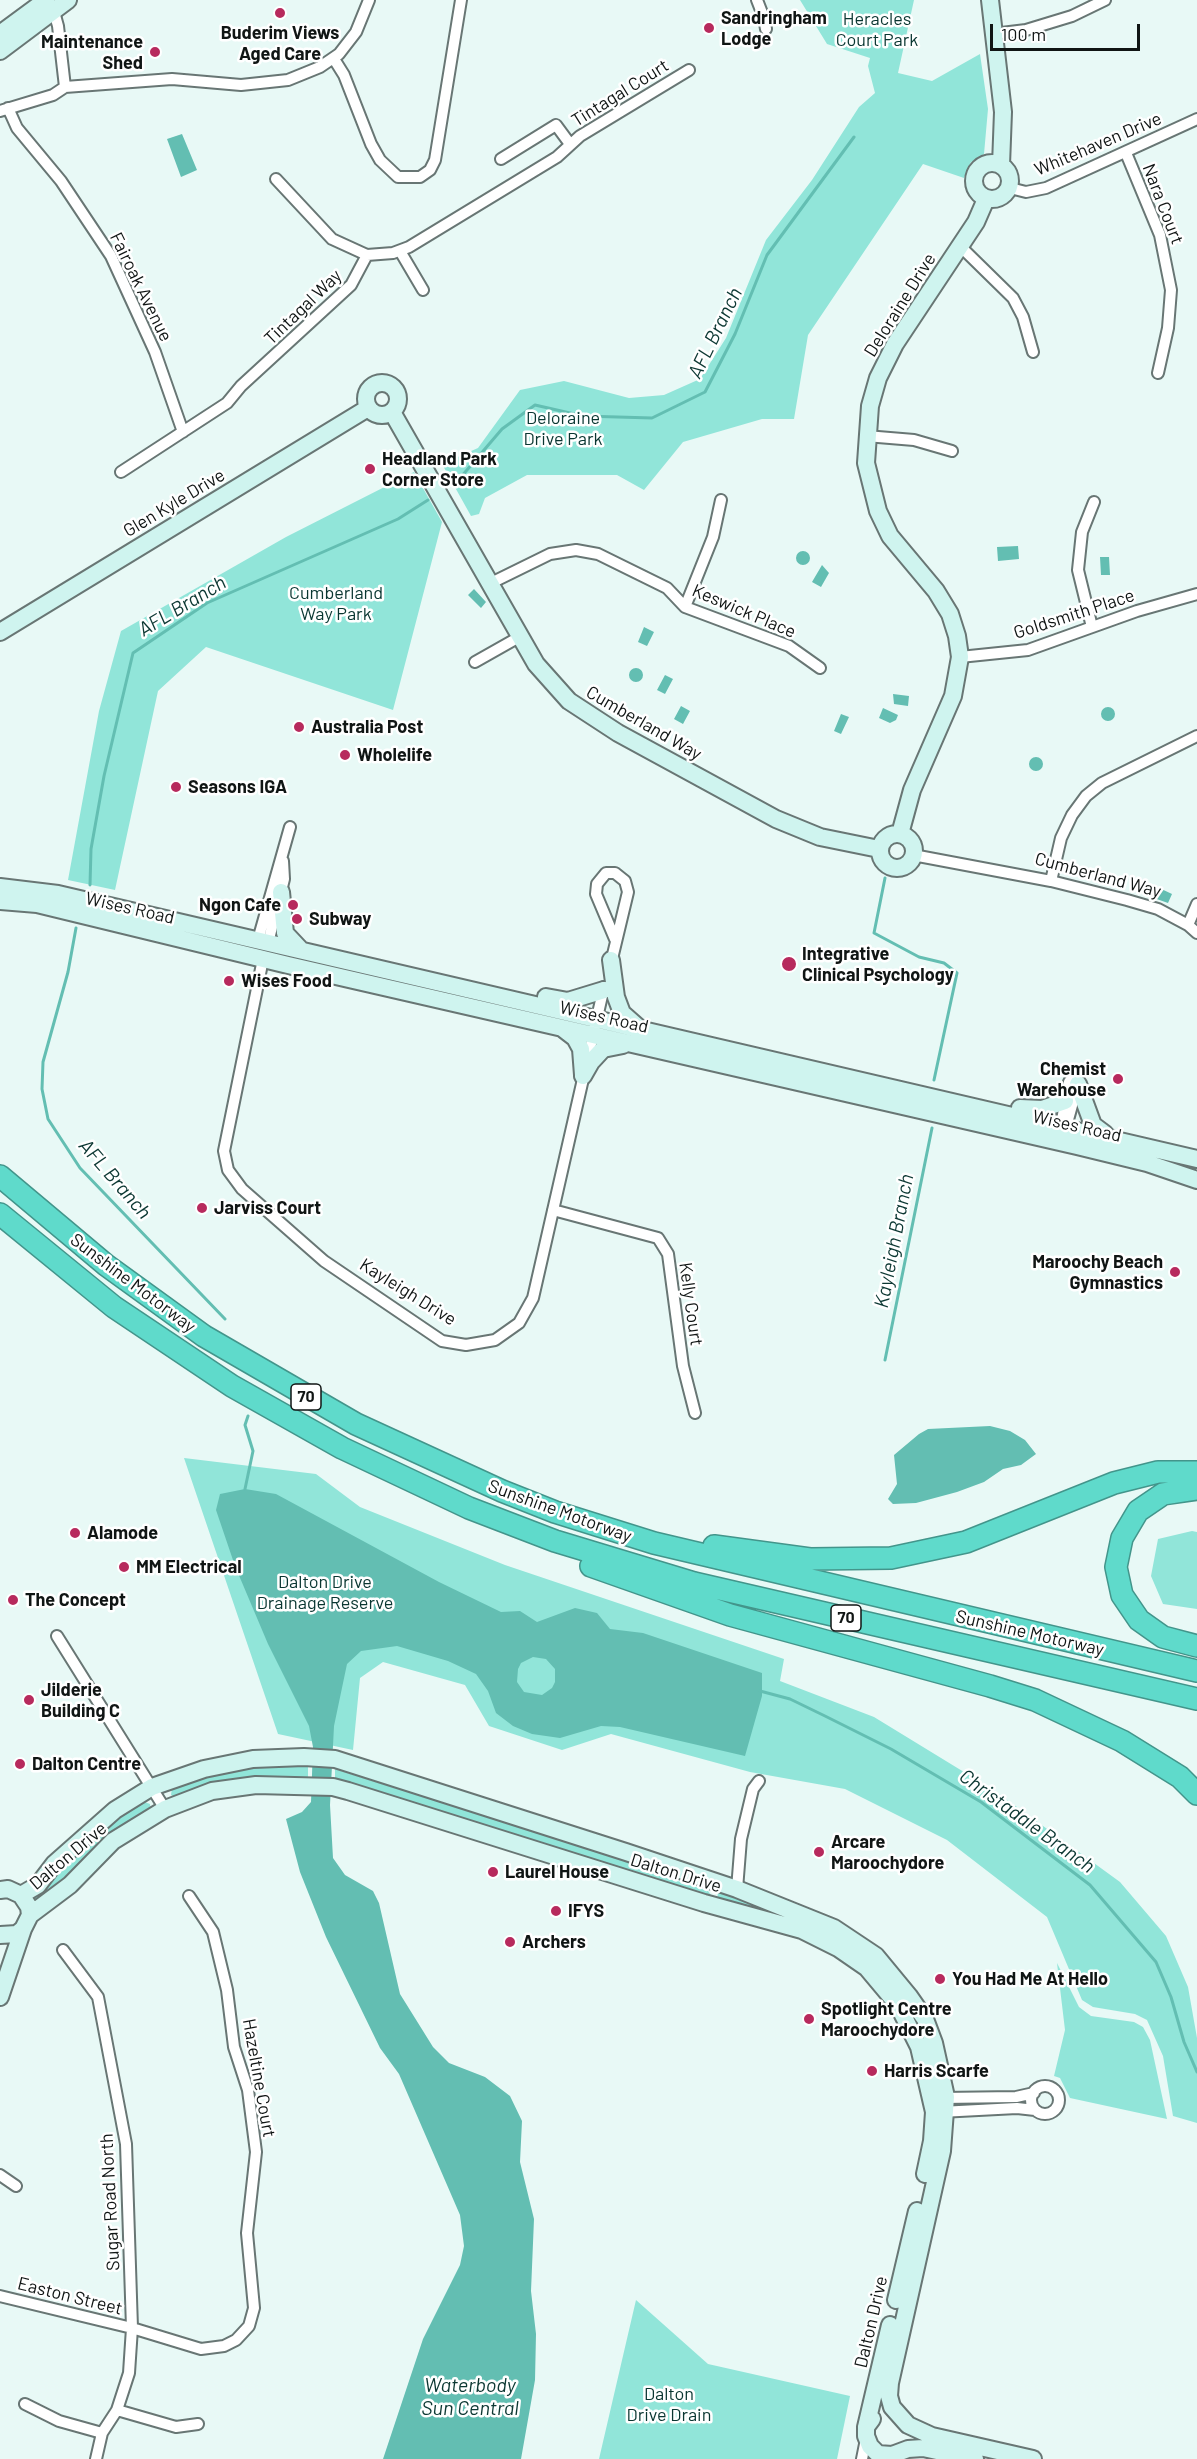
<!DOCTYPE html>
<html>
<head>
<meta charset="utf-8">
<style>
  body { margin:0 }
  #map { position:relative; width:1197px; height:2459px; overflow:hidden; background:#e8f9f6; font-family:Barlow,sans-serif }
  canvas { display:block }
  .scale { position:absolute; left:990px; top:24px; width:150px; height:27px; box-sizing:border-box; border:3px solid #101514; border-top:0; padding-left:8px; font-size:18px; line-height:21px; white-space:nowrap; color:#101514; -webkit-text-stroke:4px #fff; paint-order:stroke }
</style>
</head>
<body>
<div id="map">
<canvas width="1197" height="2459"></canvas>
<div class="scale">100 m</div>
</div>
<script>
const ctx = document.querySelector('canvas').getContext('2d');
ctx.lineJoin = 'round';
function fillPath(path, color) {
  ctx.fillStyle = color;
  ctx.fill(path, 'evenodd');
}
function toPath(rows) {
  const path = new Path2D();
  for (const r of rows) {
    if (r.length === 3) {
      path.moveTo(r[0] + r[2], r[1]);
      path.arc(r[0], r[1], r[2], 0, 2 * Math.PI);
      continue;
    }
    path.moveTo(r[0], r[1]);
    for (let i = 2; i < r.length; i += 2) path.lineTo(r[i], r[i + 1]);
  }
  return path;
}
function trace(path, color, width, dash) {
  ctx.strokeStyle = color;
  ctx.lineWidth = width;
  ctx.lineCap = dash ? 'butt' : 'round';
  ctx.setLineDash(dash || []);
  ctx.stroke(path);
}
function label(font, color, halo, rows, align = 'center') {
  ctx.font = font + ' Barlow,sans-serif';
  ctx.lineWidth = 5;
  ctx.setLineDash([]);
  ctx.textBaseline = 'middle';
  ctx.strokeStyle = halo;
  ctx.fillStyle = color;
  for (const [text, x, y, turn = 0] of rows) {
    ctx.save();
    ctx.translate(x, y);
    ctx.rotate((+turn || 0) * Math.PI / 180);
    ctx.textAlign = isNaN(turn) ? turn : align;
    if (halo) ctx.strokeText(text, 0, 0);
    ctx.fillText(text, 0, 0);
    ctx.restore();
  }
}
fillPath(toPath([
  [800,0,914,0,898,73,932,81,980,54,988,109,984,154,971,162,964,178,923,164,808,335,794,419,762,419,683,442,644,490,617,475,527,475,485,498,479,514,471,516,442,464,478,448,520,390,564,381,629,398,664,395,700,379,726,338,766,240,812,180,859,107,875,93,868,66,870,58,827,44],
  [414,472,442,522,393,710,206,647,158,691,115,890,68,880,99,711,121,631,286,537],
  [184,1458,316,1474,360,1507,505,1565,784,1659,780,1681,874,1717,995,1791,1120,1882,1166,1936,1188,1987,1197,2038,1197,2123,1173,2116,1163,2056,1147,2020,1135,2014,1093,2007,1082,2000,1047,1917,947,1840,845,1789,750,1772,611,1734,562,1750,489,1726,465,1685,383,1662,360,1678,353,1750,278,1734],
  [1192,1531,1197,1532,1197,1609,1163,1604,1151,1576,1158,1539],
  [262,1766,308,1767,308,1780,174,1797,171,1795,172,1788,217,1773],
  [335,1769,649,1868,665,1877,708,1891,711,1895,709,1898,335,1780],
  [142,1801,150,1804,151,1811,36,1902,32,1900,32,1893,102,1827],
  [718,1891,787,1912,786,1921,717,1902],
  [1057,1963,1079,2007,1091,2016,1134,2022,1143,2027,1150,2040,1167,2119,1070,2098,1060,2078,1054,2076,1065,2030],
  [636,2300,708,2364,850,2396,837,2459,599,2459]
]), '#91e5d9');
fillPath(toPath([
  [182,134,197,170,181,177,167,139],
  [1018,546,1019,559,998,561,997,547],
  [803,558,7],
  [1100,557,1109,557,1110,575,1101,575],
  [822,565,829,573,821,587,812,582],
  [474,589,486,602,481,608,468,595],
  [644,627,654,632,647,646,638,642],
  [636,675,7],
  [665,675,673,679,665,694,657,690],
  [893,694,909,696,908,706,894,704],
  [681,706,690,711,683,724,674,719],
  [1108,714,7],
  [883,708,898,715,896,720,890,723,879,718],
  [841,714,849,717,841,734,834,731],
  [1036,764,7],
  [1155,886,1172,894,1168,903,1151,897],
  [990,1426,1010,1431,1025,1440,1036,1454,1021,1465,1003,1469,984,1482,957,1492,916,1503,893,1504,888,1499,897,1484,894,1455,919,1434,928,1429],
  [245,1489,276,1494,439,1582,501,1612,520,1611,537,1622,575,1608,597,1613,610,1629,643,1633,762,1673,762,1696,745,1756,620,1727,601,1726,560,1738,532,1734,513,1726,496,1713,488,1691,476,1674,448,1661,397,1646,361,1651,347,1664,334,1726,330,1805,333,1858,345,1875,373,1891,379,1903,400,1994,433,2047,449,2063,485,2077,510,2096,522,2121,520,2162,534,2219,531,2291,536,2334,535,2380,521,2459,383,2459,423,2339,460,2265,464,2246,460,2215,399,2074,380,2048,326,1937,300,1872,286,1819,302,1812,311,1802,313,1747,309,1726,268,1644,235,1566,216,1510,220,1494],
  [533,1657,546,1659,555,1669,555,1682,552,1688,542,1695,524,1692,517,1682,518,1669,521,1663]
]), '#63beb2');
trace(toPath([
  [455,484,502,429,535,405,583,416,652,418,705,392,735,334,767,255,854,137],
  [885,878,874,933,919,957,944,963,957,973,934,1080],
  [90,885,91,849,104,776,133,653,207,603,398,519,428,500],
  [76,928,68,972,43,1062,42,1089,48,1119,80,1168,225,1319],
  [885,1360,932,1128],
  [245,1489,253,1451,245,1425,248,1416],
  [760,1691,790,1699,825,1716,891,1749,981,1802,1090,1885,1156,1962,1171,1997,1184,2042,1197,2072]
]), '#63beb2', 3);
const street = toPath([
  [757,0,764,18,766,29],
  [53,8,58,26,65,87],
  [993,34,1026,30,1072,16,1105,0],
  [334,59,344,75,371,144,380,160,398,177,420,177,430,170,435,160,461,0],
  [8,108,17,128,61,181,111,256,155,352,183,432],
  [0,111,53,95,65,87,172,79,241,85,288,80,320,67,339,54,356,32,369,0],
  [1126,153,1160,235,1171,290,1168,328,1158,373],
  [501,159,556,125,570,144],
  [276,179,332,239,367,255,393,253,409,247,557,157,580,136,689,70],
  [1010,188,1026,192,1046,188,1197,119],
  [960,246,1013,298,1023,317,1033,352],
  [400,251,423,290],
  [866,436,914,440,952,451],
  [121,472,227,403,241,386,351,285,367,255],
  [491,583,550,554,576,550,598,554,667,588,685,607,789,646,820,668],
  [685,607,713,537,721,500],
  [1092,627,1078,570,1082,532,1094,502],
  [960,657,1028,650,1137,611,1197,594],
  [475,662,521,636],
  [913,855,1051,881,1127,900,1158,909,1188,925,1197,933],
  [1051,881,1061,838,1072,815,1086,796,1102,783,1197,736],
  [1188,925,1197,904],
  [258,940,290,827],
  [268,943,284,879,283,861],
  [263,959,224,1151,228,1170,242,1189,324,1261,442,1341,466,1345,495,1340,519,1323,533,1298,604,987],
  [610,967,628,892,625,881,615,873,606,873,597,884,596,894,615,939],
  [1060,1131,1069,1082,1075,1074],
  [1064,1134,1078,1084,1075,1074],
  [553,1210,658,1238,668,1254,683,1366,695,1413],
  [57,1636,165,1809],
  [737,1889,741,1839,753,1789,759,1781],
  [63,1950,98,1997,126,2144,132,2328,129,2373,117,2410,102,2433,96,2459],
  [1045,2100,14],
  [942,2098,1016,2097,1034,2093],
  [940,2112,1017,2108,1035,2110],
  [0,2175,16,2186],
  [0,2296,132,2328,201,2349,224,2346,236,2340,249,2326,254,2308,247,2233,256,2152,248,2090,234,2047,227,1990,213,1932,189,1896],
  [25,2404,59,2421,102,2433],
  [117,2410,176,2427,198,2424],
  [862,2459,866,2439]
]);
const secondary = toPath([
  [990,0,1003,112,1001,165],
  [0,34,46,0],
  [0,51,68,0],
  [992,181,18],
  [382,399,16],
  [392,412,536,664,569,701,618,733,776,819,820,837,879,849],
  [0,632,368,408],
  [897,851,17],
  [900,834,912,790,953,696,960,657,957,636,950,614,936,591,890,536,878,511,866,463,870,406,878,378,895,344,976,222,986,199],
  [0,887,58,894,1197,1159],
  [281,892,285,933,301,950],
  [0,901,37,904,288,965,1077,1146,1147,1163,1197,1180],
  [611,960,616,997,622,1013,639,1028],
  [546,997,568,1001,604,990],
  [562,1028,575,1038,581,1049,583,1075],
  [583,1076,591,1062,603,1049,623,1045],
  [1078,1084,1093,1125,1105,1134],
  [1020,1108,1042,1109,1065,1101],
  [0,1890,8,1889,21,1895,29,1907,30,1915,23,1929,17,1934,0,1935],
  [21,1895,38,1885,54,1864,115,1810,152,1787,204,1769,253,1759,304,1757,335,1759,626,1852,737,1889,834,1928,876,1956,909,1996,925,2019,934,2043,946,2097,942,2151,890,2383,889,2396,892,2407,908,2425,932,2436,1033,2459],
  [30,1915,70,1885,113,1841,165,1809,212,1791,256,1785,333,1787,348,1791,704,1903,802,1930,838,1948,867,1968,898,2005,919,2047,934,2112,932,2141,925,2174],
  [0,1997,23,1929],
  [896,2300,917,2211],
  [872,2419,866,2427,866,2436,870,2446,878,2454,892,2455,908,2449,923,2448,975,2459],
  [866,2427,890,2325]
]);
const highway = toPath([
  [0,1176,106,1265,204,1336,356,1424,502,1491,555,1512,654,1543,1197,1671],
  [0,1214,114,1307,232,1386,342,1448,469,1508,555,1541,694,1583,1197,1699],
  [1197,1489,1163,1494,1138,1511,1122,1538,1116,1567,1122,1595,1139,1620,1163,1637,1197,1646],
  [714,1546,810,1559,891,1558,966,1542,1114,1483,1158,1472,1197,1472],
  [591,1566,730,1615,990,1686,1035,1700,1122,1741,1180,1777,1197,1794]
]);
trace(street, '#687674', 14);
trace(secondary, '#687674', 20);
trace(highway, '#43958b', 24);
trace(street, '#fff', 10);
trace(secondary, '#cff4ef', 16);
trace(highway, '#5fdacb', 21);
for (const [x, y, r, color] of [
  [280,13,6,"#b72a5d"],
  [709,28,6,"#b72a5d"],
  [155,52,6,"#b72a5d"],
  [370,469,6,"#b72a5d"],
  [299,727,6,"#b72a5d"],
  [345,755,6,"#b72a5d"],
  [176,787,6,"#b72a5d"],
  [293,905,6,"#b72a5d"],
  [297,919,6,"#b72a5d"],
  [789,964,8,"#b72a5d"],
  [229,981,6,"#b72a5d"],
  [1118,1079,6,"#b72a5d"],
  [202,1208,6,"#b72a5d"],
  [1175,1272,6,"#b72a5d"],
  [75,1533,6,"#b72a5d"],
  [124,1567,6,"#b72a5d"],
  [13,1600,6,"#b72a5d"],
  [29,1700,6,"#b72a5d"],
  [20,1764,6,"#b72a5d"],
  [819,1852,6,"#b72a5d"],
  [493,1872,6,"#b72a5d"],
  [556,1911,6,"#b72a5d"],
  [510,1942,6,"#b72a5d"],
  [940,1979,6,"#b72a5d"],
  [809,2019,6,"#b72a5d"],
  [872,2071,6,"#b72a5d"]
]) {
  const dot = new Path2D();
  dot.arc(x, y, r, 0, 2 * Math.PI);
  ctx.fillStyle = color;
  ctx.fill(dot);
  trace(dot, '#fff', 2);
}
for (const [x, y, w] of [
  [306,1397,30],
  [846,1618,30]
]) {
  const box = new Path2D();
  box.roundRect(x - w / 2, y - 13, w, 26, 4.5);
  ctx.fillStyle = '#fff';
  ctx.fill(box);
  trace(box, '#101514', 1.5);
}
label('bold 16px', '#101514', null, [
  ["70",306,1397],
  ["70",846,1618]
]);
label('bold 18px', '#101514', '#fff', [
  ["Sandringham",721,18],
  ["Lodge",721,39],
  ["Buderim Views",280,33,"center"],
  ["Aged Care",280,54,"center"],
  ["Maintenance",143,42,"right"],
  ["Shed",143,63,"right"],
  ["Headland Park",382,459],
  ["Corner Store",382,480],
  ["Australia Post",311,727],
  ["Wholelife",357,755],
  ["Seasons IGA",188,787],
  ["Ngon Cafe",281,905,"right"],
  ["Subway",309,919],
  ["Integrative",802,954],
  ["Clinical Psychology",802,975],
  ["Wises Food",241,981],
  ["Chemist",1106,1069,"right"],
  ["Warehouse",1106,1090,"right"],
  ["Jarviss Court",214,1208],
  ["Maroochy Beach",1163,1262,"right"],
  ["Gymnastics",1163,1283,"right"],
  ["Alamode",87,1533],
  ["MM Electrical",136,1567],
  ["The Concept",25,1600],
  ["Jilderie",41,1690],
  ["Building C",41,1711],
  ["Dalton Centre",32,1764],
  ["Arcare",831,1842],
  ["Maroochydore",831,1863],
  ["Laurel House",505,1872],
  ["IFYS",568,1911],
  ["Archers",522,1942],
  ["You Had Me At Hello",952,1979],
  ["Spotlight Centre",821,2009],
  ["Maroochydore",821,2030],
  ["Harris Scarfe",884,2071]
], 'left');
label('18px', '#093631', '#fff', [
  ["Heracles",877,19],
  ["Court Park",877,40],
  ["Deloraine",563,418],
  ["Drive Park",563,439],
  ["Cumberland",336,593],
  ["Way Park",336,614],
  ["Dalton Drive",325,1582],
  ["Drainage Reserve",325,1603],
  ["Dalton",669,2394],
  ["Drive Drain",669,2415]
]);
label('18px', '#101514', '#fff', [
  ["Tintagal Court",620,93,-32],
  ["Whitehaven Drive",1098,144,-23],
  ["Nara Court",1163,204,69],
  ["Fairoak Avenue",141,287,64],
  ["Deloraine Drive",900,305,-58],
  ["Tintagal Way",303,307,-44],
  ["Glen Kyle Drive",174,503,-31],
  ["Keswick Place",744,611,23],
  ["Goldsmith Place",1074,614,-18],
  ["Cumberland Way",644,723,30],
  ["Cumberland Way",1098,875,15],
  ["Wises Road",130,908,13],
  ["Wises Road",604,1017,13],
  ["Wises Road",1077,1126,13],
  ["Sunshine Motorway",133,1283,37],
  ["Kayleigh Drive",408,1292,32],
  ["Kelly Court",691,1304,82],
  ["Sunshine Motorway",560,1511,20],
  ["Sunshine Motorway",1030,1633,13],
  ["Dalton Drive",68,1856,-40],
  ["Dalton Drive",676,1873,17],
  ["Hazeltine Court",259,2078,80],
  ["Sugar Road North",110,2202,-93],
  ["Easton Street",70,2296,14],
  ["Dalton Drive",871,2322,-77]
]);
label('italic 20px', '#0b3732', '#fff', [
  ["AFL Branch",715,333,-64],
  ["AFL Branch",182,606,-31],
  ["AFL Branch",115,1179,49],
  ["Kayleigh Branch",894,1241,-79],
  ["Christadale Branch",1027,1821,36],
  ["Waterbody",470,2385],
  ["Sun Central",470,2408]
]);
</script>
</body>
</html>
